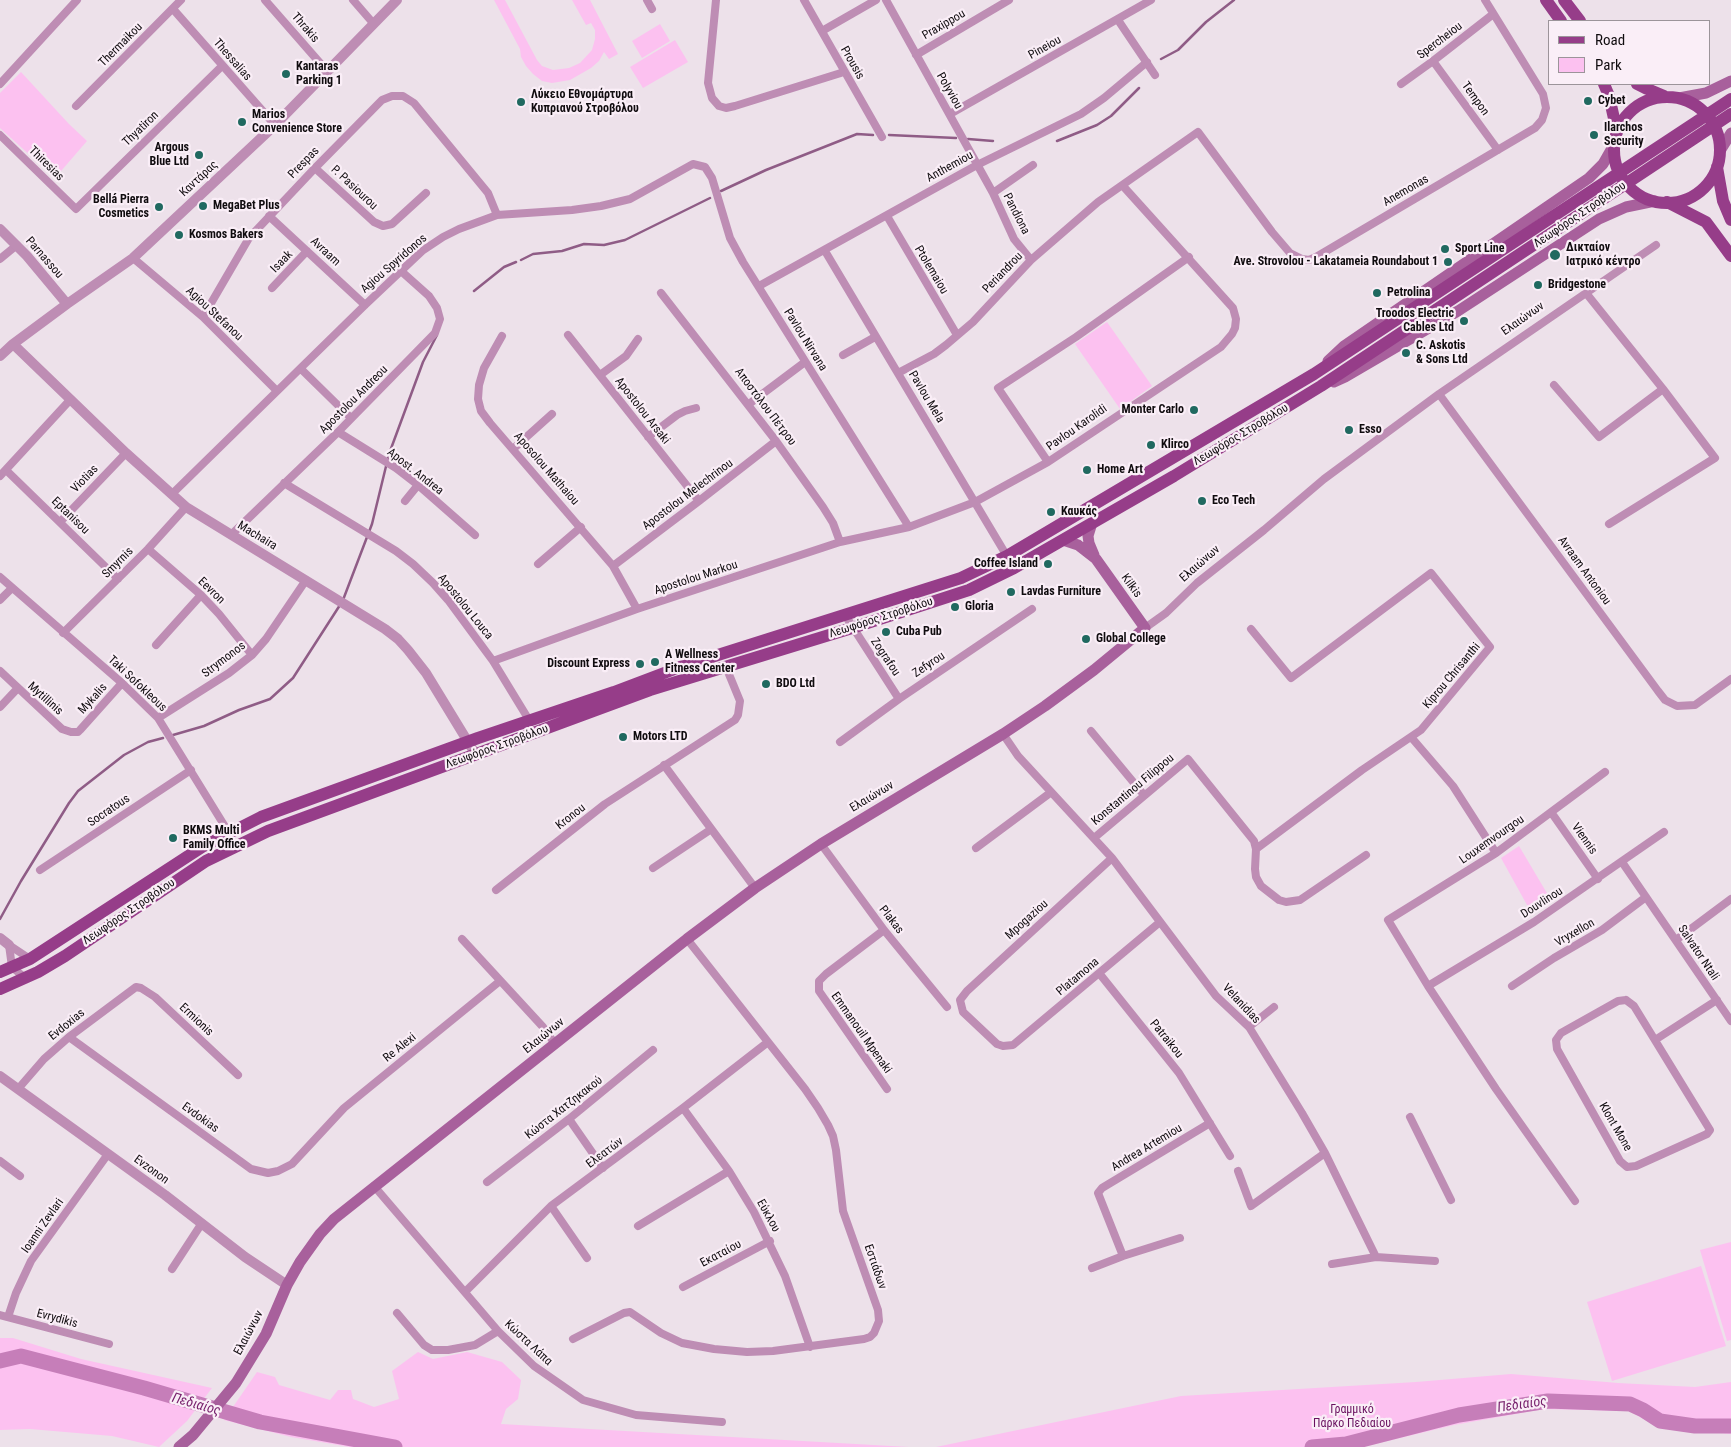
<!DOCTYPE html>
<html>
<head>
<meta charset="utf-8">
<style>
  body { margin:0 }
  #map { position:relative; width:1731px; height:1447px; overflow:hidden; background:#ede1ea; font-family:"Roboto Condensed",sans-serif }
  canvas { display:block }
  .legend { position:absolute; left:1548px; top:20px; width:162px; height:65px; box-sizing:border-box; background:#faeef7; border:1px solid #9c949a; margin:0; padding:6px 9px; list-style:none; font-size:15px; color:#100c0f }
  .legend li { display:flex; align-items:center; gap:10px; height:25px }
  .legend b { width:25px; border:1px solid #9c949a }
</style>
</head>
<body>
<div id="map">
<canvas width="1731" height="1447"></canvas>
<ul class="legend">
<li><b style="height:6px;background:#963d89"></b>Road</li>
<li><b style="height:14px;background:#fcc1f0"></b>Park</li>
</ul>
</div>
<script>
const ctx = document.querySelector('canvas').getContext('2d');
ctx.lineJoin = 'round';
function fillPath(path, color) {
  ctx.fillStyle = color;
  ctx.fill(path, 'evenodd');
}
function toPath(rows) {
  const path = new Path2D();
  for (const r of rows) {
    if (r.length === 3) {
      path.moveTo(r[0] + r[2], r[1]);
      path.arc(r[0], r[1], r[2], 0, 2 * Math.PI);
      continue;
    }
    path.moveTo(r[0], r[1]);
    for (let i = 2; i < r.length; i += 2) path.lineTo(r[i], r[i + 1]);
  }
  return path;
}
function trace(path, color, width, dash) {
  ctx.strokeStyle = color;
  ctx.lineWidth = width;
  ctx.lineCap = dash ? 'butt' : 'round';
  ctx.setLineDash(dash || []);
  ctx.stroke(path);
}
function label(font, color, halo, rows, align = 'center') {
  ctx.font = font + ' "Roboto Condensed",sans-serif';
  ctx.lineWidth = 4.5;
  ctx.setLineDash([]);
  ctx.textBaseline = 'middle';
  ctx.strokeStyle = halo;
  ctx.fillStyle = color;
  for (const [text, x, y, turn = 0] of rows) {
    ctx.save();
    ctx.translate(x, y);
    ctx.rotate((+turn || 0) * Math.PI / 180);
    ctx.textAlign = isNaN(turn) ? turn : align;
    if (halo) ctx.strokeText(text, 0, 0);
    ctx.fillText(text, 0, 0);
    ctx.restore();
  }
}
fillPath(toPath([
  [494,0,505,0,537,60,542,66,553,70,569,68,580,63,592,50,595,39,595,30,591,23,586,25,572,0,590,0,618,54,609,59,604,52,599,61,591,68,570,80,552,83,542,81,533,74,526,66,521,57,520,49],
  [660,24,670,41,642,58,632,41],
  [675,40,688,62,643,88,630,67],
  [21,72,69,124,87,141,55,178,0,128,0,93],
  [1107,322,1152,386,1120,409,1075,344],
  [1519,846,1551,900,1532,914,1501,858],
  [1731,1242,1731,1340,1727,1341,1700,1250],
  [1701,1266,1726,1346,1612,1381,1587,1302],
  [0,1338,13,1338,81,1359,212,1388,187,1421,159,1447,112,1436,30,1429,0,1430],
  [418,1352,433,1359,467,1352,502,1362,521,1380,518,1399,506,1409,501,1424,909,1447,350,1447,291,1437,224,1420,257,1372,275,1377,279,1385,330,1400,338,1390,351,1390,353,1399,374,1407,399,1399,392,1371],
  [1511,1374,1618,1383,1695,1387,1731,1382,1731,1434,1658,1427,1629,1411,1544,1409,1454,1425,1363,1447,936,1447,1181,1396,1416,1382]
]), '#fcc1f0');
trace(toPath([
  [1161,59,1178,50,1206,22,1234,0],
  [889,135,956,138],
  [968,139,993,141],
  [1057,141,1097,125,1111,116,1139,88],
  [721,191,766,170,857,134,873,135],
  [521,260,533,254,562,251,584,244,604,245,625,240,710,198],
  [474,291,504,267,516,262],
  [343,600,372,524,389,454,423,362,437,335],
  [173,735,204,726,239,710,270,699,293,678,340,605],
  [0,919,21,881,69,803,78,791,124,755,148,742,163,738]
]), '#8f5c86', 2.5);
trace(toPath([
  [0,1361,21,1356,144,1388,260,1422,395,1447],
  [1312,1447,1346,1444,1459,1415,1548,1401,1630,1404,1643,1410,1660,1421,1695,1426,1731,1426]
]), '#c67eb9', 15);
trace(toPath([
  [265,0,327,71],
  [353,0,373,23],
  [647,0,652,9],
  [716,0,708,83,712,98,719,106,726,108,735,106,844,72],
  [804,0,882,137],
  [886,0,993,193,1014,239,1031,260],
  [173,9,275,125],
  [1118,20,1155,75],
  [822,31,876,0],
  [916,55,1009,0],
  [1433,61,1498,150],
  [0,84,77,0],
  [1401,84,1433,61,1492,15],
  [76,106,181,0],
  [950,114,1151,0],
  [0,135,76,209,222,66],
  [315,168,374,222,383,226,392,224,426,193],
  [993,193,1033,165],
  [269,216,365,305],
  [887,216,957,335],
  [825,251,1014,568],
  [133,258,203,317,277,391],
  [0,259,17,245],
  [759,286,977,165,1081,114,1104,98,1147,62],
  [272,288,307,251],
  [661,293,776,441,823,507,833,523,840,542],
  [1586,293,1663,389,1715,458,1609,524],
  [203,317,249,238,315,168,382,100,392,96,403,96,414,103,488,193,497,215],
  [568,335,699,501],
  [502,336,484,368,479,385,478,399,481,411,490,423,613,566,637,609],
  [843,355,875,337],
  [301,369,351,418],
  [898,373,934,354,946,345,973,322,1031,260,1098,202,1198,132,1272,232,1290,253,1302,259,1309,260,1316,257,1535,128,1542,120,1546,108,1543,94,1485,0],
  [600,375,626,356,638,339],
  [1554,385,1599,437,1663,389],
  [1439,394,1658,691,1665,700,1677,706,1695,705,1731,679],
  [749,404,805,362],
  [338,432,396,468,418,485,475,535],
  [648,437,677,415,685,411,696,408],
  [513,449,552,414],
  [1048,462,998,388,1076,337,1189,257],
  [6,470,118,579],
  [0,476,70,400],
  [284,483,396,551,413,564,433,583,448,600,493,661,529,720],
  [172,494,365,305,422,251,443,237,459,229,497,215,572,210,601,206,630,199,693,164,705,167,712,178,730,238,743,262,909,527],
  [405,501,418,485],
  [60,522,126,453],
  [231,535,338,432,435,333,440,319,437,308,429,296,401,271],
  [148,549,201,595,219,614,252,655],
  [538,564,581,527],
  [613,566,699,501,776,441],
  [0,577,122,683,158,718,229,833],
  [0,600,12,588],
  [845,615,899,699],
  [1145,628,1166,613,1197,583,1264,530,1324,479,1439,394,1656,245],
  [63,633,148,549,186,507],
  [156,645,201,595],
  [493,661,637,609,840,542,909,527,975,502,1048,462,1221,347,1232,334,1235,328,1236,319,1233,308,1123,186],
  [0,671,62,729,71,732,78,732,80,730,122,683],
  [0,707,17,689],
  [158,718,229,673,252,655,266,639,306,580],
  [1091,731,1144,795],
  [1003,734,1018,756,1112,858,1216,996,1249,1027,1302,1113,1325,1153,1376,1257],
  [1411,737,1453,786,1496,853],
  [840,742,899,699,1032,609],
  [664,765,755,888],
  [1551,812,1598,879],
  [1094,838,1188,759,1254,841,1256,849,1362,770,1421,730,1490,647,1431,573,1291,678,1251,629],
  [821,844,884,930,947,1007],
  [976,848,1050,793],
  [1256,849,1255,869,1256,877,1261,886,1279,900,1286,902,1300,900,1366,855],
  [1112,858,967,991,960,1000,963,1012,997,1044,1003,1046,1013,1045,1160,922],
  [1622,862,1731,1021],
  [653,868,710,830],
  [40,870,191,770],
  [496,890,605,804,735,720,738,715,740,701,726,667],
  [884,930,826,974,819,981,819,991,887,1089],
  [462,939,543,1027,555,1044],
  [1676,940,1731,899],
  [9,945,12,967,25,978],
  [9,945,30,959],
  [1099,973,1179,1073,1230,1156],
  [1428,986,1534,922,1664,832],
  [1512,986,1554,958,1602,930,1646,897],
  [1626,1000,1634,1006,1710,1130,1707,1134,1636,1166,1627,1167,1620,1161,1557,1049,1556,1040,1561,1033,1618,1001,1626,1000],
  [1249,1027,1274,1007],
  [69,1037,251,1169,268,1173,278,1171,292,1164,344,1108,500,981],
  [1655,1040,1717,1000],
  [18,1089,44,1059,69,1037,136,987,141,988,155,997,238,1075],
  [683,1108,729,1171,754,1212,785,1276,810,1347],
  [1410,1117,1451,1200],
  [569,1119,603,1168],
  [0,1161,20,1176],
  [1238,1171,1251,1206,1325,1153],
  [487,1182,569,1119,653,1050],
  [374,1186,498,1331,534,1366,583,1400,636,1415,722,1422],
  [1575,1201,1496,1089,1428,986,1388,920,1496,853,1605,772],
  [551,1206,587,1258],
  [638,1226,729,1171],
  [1123,1256,1098,1193,1102,1188,1210,1123],
  [1332,1264,1376,1257,1435,1261],
  [1092,1268,1123,1256,1180,1238],
  [172,1269,202,1223],
  [683,1287,770,1241],
  [465,1292,551,1206,683,1108,768,1042],
  [397,1313,424,1345,432,1350,448,1350,475,1345,498,1331],
  [0,1315,109,1344],
  [8,1317,16,1293,31,1261,108,1154],
  [573,1339,624,1313,630,1312,661,1333,682,1343,714,1349,747,1352,773,1351,864,1339,870,1337,874,1333,879,1321,878,1310,843,1211,836,1150,833,1136,828,1125,818,1108,805,1089,687,939]
]), '#be8db4', 8);
trace(toPath([
  [0,229,27,256,67,304],
  [13,344,126,453,186,507,385,629,398,639,408,650,426,673,476,755],
  [0,356,13,344,67,304,133,258,275,125,397,0],
  [0,938,9,945],
  [0,1076,165,1195,245,1257,287,1285]
]), '#be8db4', 10);
trace(toPath([
  [1679,98,1706,93,1731,81],
  [1720,151,1731,133],
  [1328,361,1344,346,1589,178,1603,164,1615,143],
  [1334,382,1345,377,1458,311,1599,219,1626,207,1655,201],
  [1092,523,1088,536,1089,543,1094,555],
  [179,1447,193,1435,236,1383,266,1334,287,1285,300,1262,320,1234,334,1219,687,939,755,888,821,844,1003,734,1045,706,1094,670,1145,628,1096,559,1078,545,1063,540]
]), '#a8609c', 11);
trace(toPath([
  [1546,0,1561,21],
  [1564,0,1580,21],
  [1604,84,1609,96,1617,132],
  [1637,84,1645,88,1664,96],
  [1667,150,53],
  [1717,167,1723,201,1731,220],
  [1667,202,1706,222,1731,256],
  [0,972,30,959,202,847,261,817,478,738,614,692,680,667,961,578,1007,556,1314,374,1731,99],
  [0,989,38,972,65,956,206,861,268,831,650,690,852,628,969,590,1014,568,1174,476,1321,386,1731,114]
]), '#963d89', 12);
for (const [x, y, r, color] of [
  [286,74,5,"#206960"],
  [1588,101,5,"#206960"],
  [521,102,5,"#206960"],
  [242,122,5,"#206960"],
  [1594,135,5,"#206960"],
  [199,155,5,"#206960"],
  [203,206,5,"#206960"],
  [159,207,5,"#206960"],
  [179,235,5,"#206960"],
  [1445,249,5,"#206960"],
  [1555,255,6,"#206960"],
  [1448,262,5,"#206960"],
  [1538,285,5,"#206960"],
  [1377,293,5,"#206960"],
  [1464,321,5,"#206960"],
  [1406,353,5,"#206960"],
  [1194,410,5,"#206960"],
  [1349,430,5,"#206960"],
  [1151,445,5,"#206960"],
  [1087,470,5,"#206960"],
  [1202,501,5,"#206960"],
  [1051,512,5,"#206960"],
  [1048,564,5,"#206960"],
  [1011,592,5,"#206960"],
  [955,607,5,"#206960"],
  [886,632,5,"#206960"],
  [1086,639,5,"#206960"],
  [655,662,5,"#206960"],
  [640,664,5,"#206960"],
  [766,684,5,"#206960"],
  [623,737,5,"#206960"],
  [173,838,5,"#206960"]
]) {
  const dot = new Path2D();
  dot.arc(x, y, r, 0, 2 * Math.PI);
  ctx.fillStyle = color;
  ctx.fill(dot);
  trace(dot, '#faeef7', 2);
}
label('12px', '#100c0f', '#faeef7', [
  ["Praxippou",944,25,-30],
  ["Thrakis",305,28,49],
  ["Spercheiou",1440,41,-37],
  ["Thermaikou",121,45,-45],
  ["Pineiou",1045,48,-29],
  ["Thessalias",232,60,49],
  ["Prousis",852,63,60],
  ["Polyviou",949,91,60],
  ["Tempon",1475,99,54],
  ["Thyatiron",141,129,-44],
  ["Prespas",304,163,-46],
  ["Thiresias",46,164,44],
  ["Anthemiou",950,167,-29],
  ["Καντάρας",199,179,-43],
  ["P. Pasiourou",354,188,43],
  ["Anemonas",1406,191,-30],
  ["Pandiona",1016,214,63],
  ["Λεωφόρος Στροβόλου",1580,215,-34],
  ["Avraam",325,252,43],
  ["Parnassou",44,258,49],
  ["Isaak",282,262,-46],
  ["Agiou Spyridonos",394,264,-41],
  ["Ptolemaiou",931,270,59],
  ["Periandrou",1003,273,-46],
  ["Agiou Stefanou",214,314,43],
  ["Ελαιώνων",1523,319,-35],
  ["Pavlou Nirvana",805,340,58],
  ["Pavlou Mela",926,397,59],
  ["Apostolou Andreou",354,400,-45],
  ["Αποστόλου Πέτρου",765,407,53],
  ["Apostolou Arsaki",642,411,52],
  ["Pavlou Karolidi",1077,428,-35],
  ["Λεωφόρος Στροβόλου",1241,435,-31],
  ["Aposolou Mathaiou",546,469,49],
  ["Apost. Andrea",415,472,38],
  ["Viotias",85,479,-46],
  ["Apostolou Melechrinou",688,495,-37],
  ["Eptanisou",70,516,44],
  ["Machaira",257,536,31],
  ["Smyrnis",118,563,-45],
  ["Ελαιώνων",1200,564,-41],
  ["Avraam Antoniou",1584,571,54],
  ["Apostolou Markou",696,578,-18],
  ["Kilkis",1131,586,54],
  ["Eevron",211,591,44],
  ["Apostolou Louca",465,607,51],
  ["Λεωφόρος Στροβόλου",881,618,-18],
  ["Zografou",885,657,56],
  ["Strymonos",224,660,-37],
  ["Zefyrou",929,665,-34],
  ["Kiprou Chrisanthi",1452,676,-50],
  ["Taki Sofokleous",137,684,43],
  ["Mytillinis",45,699,42],
  ["Mykalis",93,699,-48],
  ["Λεωφόρος Στροβόλου",497,747,-20],
  ["Konstantinou Filippou",1133,790,-40],
  ["Ελαιώνων",872,797,-31],
  ["Socratous",109,811,-34],
  ["Kronou",571,817,-38],
  ["Viennis",1584,839,55],
  ["Louxemvourgou",1492,840,-35],
  ["Douvlinou",1542,903,-33],
  ["Λεωφόρος Στροβόλου",129,912,-34],
  ["Plakas",891,920,52],
  ["Mpogaziou",1027,920,-42],
  ["Vryxellon",1575,933,-30],
  ["Salvator Ntali",1698,953,56],
  ["Platamona",1078,977,-40],
  ["Velanidias",1241,1004,47],
  ["Ermionis",196,1020,43],
  ["Evdoxias",67,1025,-39],
  ["Emmanouil Mpenaki",861,1033,55],
  ["Ελαιώνων",544,1036,-39],
  ["Patraikou",1166,1039,51],
  ["Re Alexi",400,1048,-39],
  ["Κώστα Χατζηκακού",564,1108,-38],
  ["Evdokias",200,1118,36],
  ["Klont Mone",1615,1127,60],
  ["Andrea Artemiou",1147,1148,-31],
  ["Ελεατών",605,1153,-37],
  ["Evzonon",151,1170,36],
  ["Εύκλου",768,1216,61],
  ["Ioanni Zevlari",43,1226,-55],
  ["Εκαταίου",721,1254,-28],
  ["Εστιάδων",875,1267,71],
  ["Evrydikis",57,1319,15],
  ["Ελαιώνων",249,1333,-62],
  ["Κώστα Λάπα",528,1343,43]
]);
label('bold 12px', '#100c0f', '#faeef7', [
  ["Kantaras",296,67],
  ["Parking 1",296,81],
  ["Λύκειο Εθνομάρτυρα",531,95],
  ["Κυπριανού Στροβόλου",531,109],
  ["Cybet",1598,101],
  ["Marios",252,115],
  ["Convenience Store",252,129],
  ["Ilarchos",1604,128],
  ["Security",1604,142],
  ["Argous",189,148,"right"],
  ["Blue Ltd",189,162,"right"],
  ["Bellá Pierra",149,200,"right"],
  ["Cosmetics",149,214,"right"],
  ["MegaBet Plus",213,206],
  ["Kosmos Bakers",189,235],
  ["Δικταίον",1566,248],
  ["Ιατρικό κέντρο",1566,262],
  ["Sport Line",1455,249],
  ["Ave. Strovolou - Lakatameia Roundabout 1",1438,262,"right"],
  ["Bridgestone",1548,285],
  ["Petrolina",1387,293],
  ["Troodos Electric",1454,314,"right"],
  ["Cables Ltd",1454,328,"right"],
  ["C. Askotis",1416,346],
  ["& Sons Ltd",1416,360],
  ["Monter Carlo",1184,410,"right"],
  ["Esso",1359,430],
  ["Klirco",1161,445],
  ["Home Art",1097,470],
  ["Eco Tech",1212,501],
  ["Καυκάς",1061,512],
  ["Coffee Island",1038,564,"right"],
  ["Lavdas Furniture",1021,592],
  ["Gloria",965,607],
  ["Cuba Pub",896,632],
  ["Global College",1096,639],
  ["A Wellness",665,655],
  ["Fitness Center",665,669],
  ["Discount Express",630,664,"right"],
  ["BDO Ltd",776,684],
  ["Motors LTD",633,737],
  ["BKMS Multi",183,831],
  ["Family Office",183,845]
], 'left');
label('12px', '#69115f', '#faeef7', [
  ["Γραμμικό",1352,1410],
  ["Πάρκο Πεδιαίου",1352,1424]
]);
label('italic 14px', '#77206c', '#faeef7', [
  ["Πεδιαίος",196,1405,16],
  ["Πεδιαίος",1522,1405,-8]
]);
</script>
</body>
</html>
